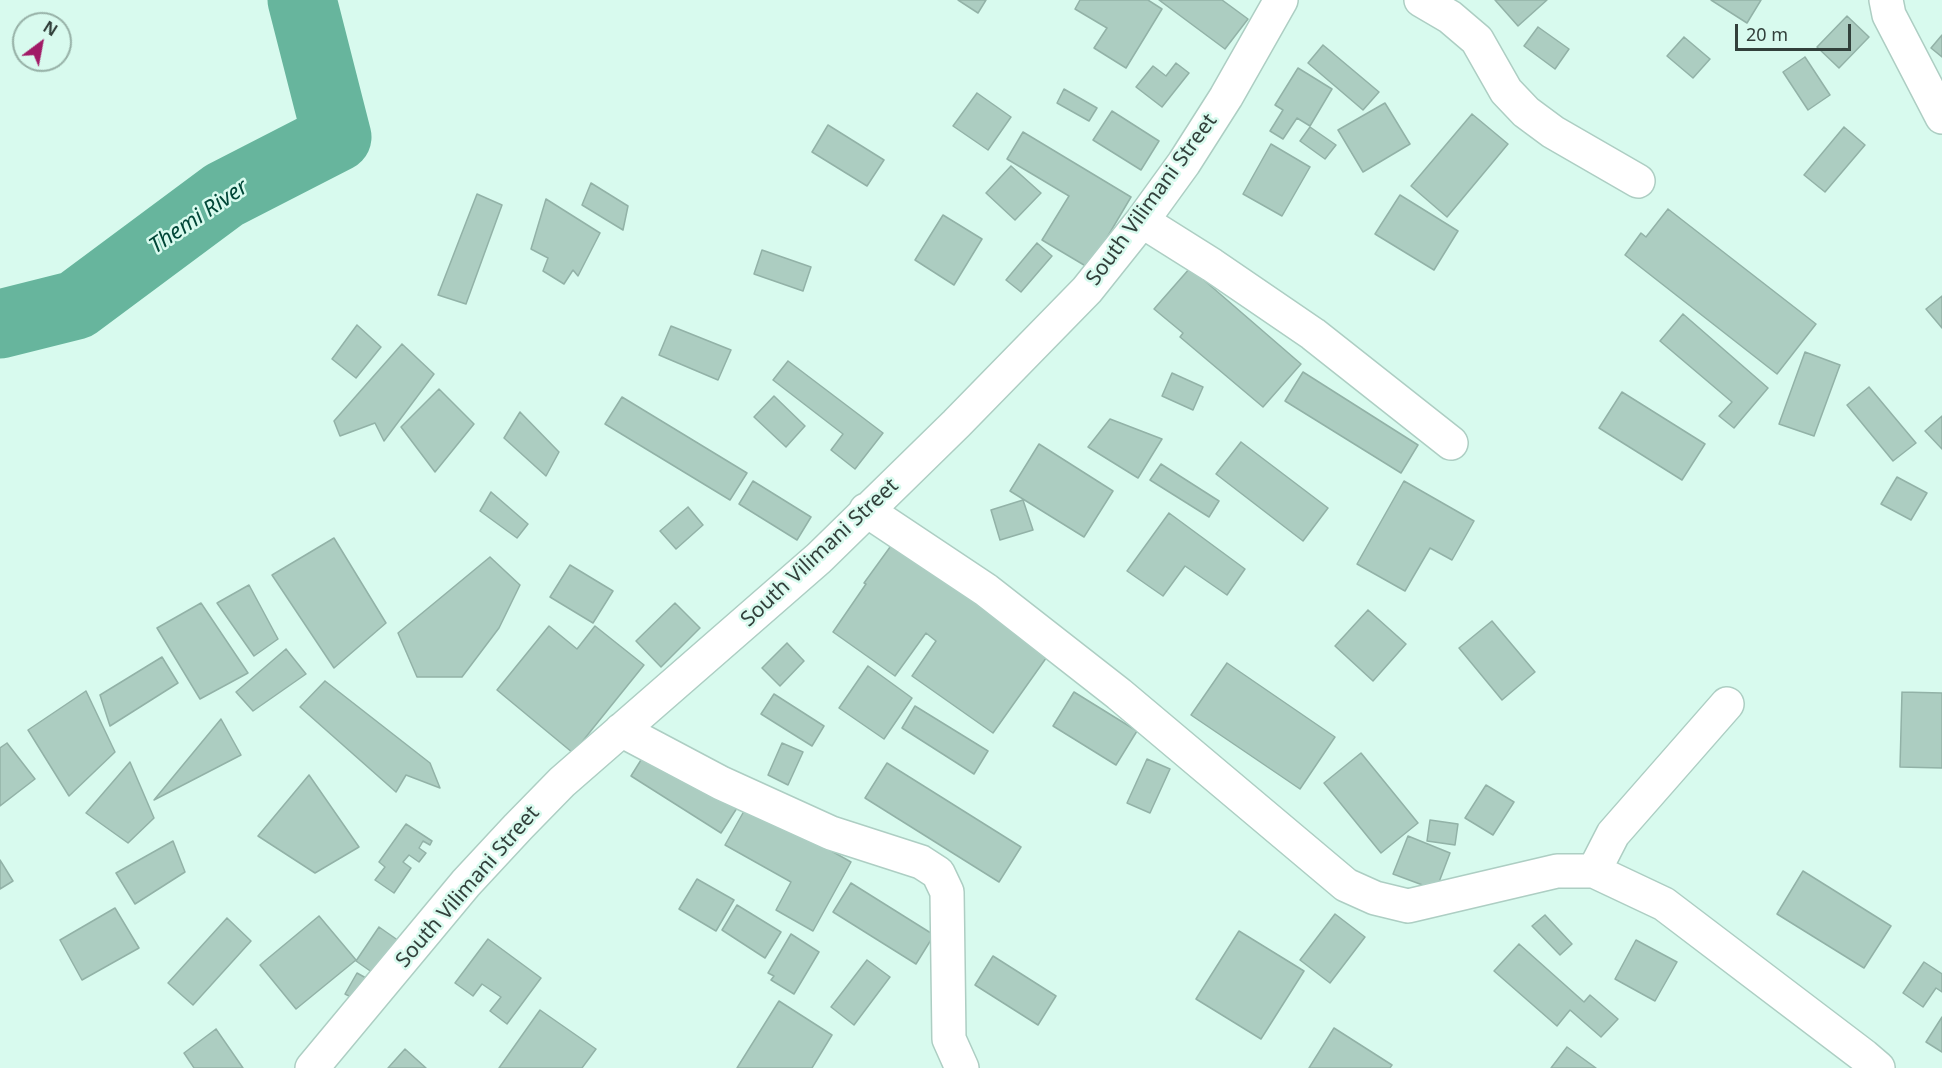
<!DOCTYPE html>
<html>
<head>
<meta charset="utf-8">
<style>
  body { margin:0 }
  #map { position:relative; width:1942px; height:1068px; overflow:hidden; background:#d8faee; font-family:"Noto Sans",sans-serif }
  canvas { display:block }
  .north { position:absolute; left:12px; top:12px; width:60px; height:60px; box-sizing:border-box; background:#d8faee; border:2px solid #96b0a6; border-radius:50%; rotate:32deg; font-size:16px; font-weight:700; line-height:24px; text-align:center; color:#32403b }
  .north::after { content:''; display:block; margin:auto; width:21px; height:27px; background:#a11a66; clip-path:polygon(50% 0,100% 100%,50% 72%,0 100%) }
  .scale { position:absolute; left:1735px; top:24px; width:116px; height:27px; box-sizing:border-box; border:3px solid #32403b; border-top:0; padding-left:8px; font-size:18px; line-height:21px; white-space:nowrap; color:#32403b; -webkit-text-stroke:4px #d8faee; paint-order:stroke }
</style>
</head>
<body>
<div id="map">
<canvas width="1942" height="1068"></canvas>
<div class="north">N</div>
<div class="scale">20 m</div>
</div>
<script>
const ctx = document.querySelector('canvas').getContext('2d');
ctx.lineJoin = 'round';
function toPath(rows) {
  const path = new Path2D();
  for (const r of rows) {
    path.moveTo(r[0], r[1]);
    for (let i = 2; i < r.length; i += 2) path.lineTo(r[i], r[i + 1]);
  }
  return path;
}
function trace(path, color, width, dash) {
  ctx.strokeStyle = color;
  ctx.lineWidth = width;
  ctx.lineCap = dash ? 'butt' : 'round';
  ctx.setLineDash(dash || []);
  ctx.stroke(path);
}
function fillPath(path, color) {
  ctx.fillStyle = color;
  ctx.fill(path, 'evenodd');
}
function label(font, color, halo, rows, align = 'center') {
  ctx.font = font + ' "Noto Sans",sans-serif';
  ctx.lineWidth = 5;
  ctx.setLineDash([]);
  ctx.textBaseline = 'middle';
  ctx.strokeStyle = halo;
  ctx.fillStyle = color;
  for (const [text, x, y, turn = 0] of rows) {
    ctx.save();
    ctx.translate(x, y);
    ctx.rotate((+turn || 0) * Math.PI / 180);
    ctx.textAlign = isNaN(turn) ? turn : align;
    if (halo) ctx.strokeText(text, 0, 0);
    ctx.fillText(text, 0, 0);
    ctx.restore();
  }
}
trace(toPath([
  [0,324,76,305,224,195,337,137,302,0]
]), '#67b59d', 69);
const building = toPath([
  [958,0,986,0,978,13,958,0],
  [1080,0,1148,0,1162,9,1126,68,1094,48,1107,28,1075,9,1080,0],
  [1159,0,1222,0,1248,19,1225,49,1159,0],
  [1495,0,1547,0,1518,26,1495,0],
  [1711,0,1761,0,1747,23,1711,0],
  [1847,16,1869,37,1839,68,1817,47,1847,16],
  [1538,27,1569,49,1555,69,1524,46,1538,27],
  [1942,35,1942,57,1931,48,1942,35],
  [1684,37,1710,59,1693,78,1667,56,1684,37],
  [1323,45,1379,92,1363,110,1308,63,1323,45],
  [1805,57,1830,95,1808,110,1783,72,1805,57],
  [1176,63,1189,73,1162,107,1136,87,1153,66,1166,76,1176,63],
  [1298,68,1332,89,1310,126,1297,118,1283,139,1270,131,1283,110,1275,105,1298,68],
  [1064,89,1097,108,1089,121,1057,103,1064,89],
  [977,93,1011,117,988,150,953,126,977,93],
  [1385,103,1410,144,1363,172,1338,130,1385,103],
  [1112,111,1159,141,1141,170,1093,140,1112,111],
  [1472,114,1508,144,1447,217,1411,186,1472,114],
  [828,125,884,160,867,186,812,152,828,125],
  [1310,127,1336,145,1325,159,1300,141,1310,127],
  [1844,127,1865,145,1825,192,1804,175,1844,127],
  [1023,132,1131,197,1089,268,1042,240,1069,196,1007,159,1023,132],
  [1271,144,1310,167,1282,216,1243,194,1271,144],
  [1011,166,1041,193,1015,220,986,193,1011,166],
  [591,183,628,206,623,230,582,205,591,183],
  [477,194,502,205,466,304,438,295,477,194],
  [1400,195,1458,231,1434,270,1375,234,1400,195],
  [546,199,600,233,578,276,573,270,564,284,543,271,548,258,531,249,546,199],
  [1668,209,1816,324,1777,374,1625,255,1641,233,1646,237,1668,209],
  [943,215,982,239,954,285,915,260,943,215],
  [1037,243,1052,256,1021,292,1006,280,1037,243],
  [762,250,811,267,803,291,754,274,762,250],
  [1190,268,1301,364,1263,407,1180,337,1183,333,1154,309,1190,268],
  [1942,296,1942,328,1926,309,1942,296],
  [1683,314,1768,388,1734,428,1719,416,1732,402,1660,341,1683,314],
  [357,325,381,347,356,378,332,359,357,325],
  [671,326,731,350,718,380,659,355,671,326],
  [402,344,434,374,384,441,375,423,340,436,334,421,402,344],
  [1805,352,1840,365,1814,436,1779,424,1805,352],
  [788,361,883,433,855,469,831,450,843,434,773,380,788,361],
  [1303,372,1418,445,1401,473,1285,401,1303,372],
  [1172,373,1203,387,1193,410,1162,396,1172,373],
  [1869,387,1916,443,1893,461,1847,405,1869,387],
  [439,389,474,424,435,472,401,427,439,389],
  [1622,392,1705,444,1682,480,1599,428,1622,392],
  [774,396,805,426,786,447,754,417,774,396],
  [622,397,747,473,730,500,605,424,622,397],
  [520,412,559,452,546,476,504,438,520,412],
  [1942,416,1942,449,1925,431,1942,416],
  [1110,419,1162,439,1138,478,1088,447,1110,419],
  [1241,442,1328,508,1303,541,1216,474,1241,442],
  [1039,444,1113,491,1084,537,1010,491,1039,444],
  [1161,464,1219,501,1209,517,1150,480,1161,464],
  [1897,477,1927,493,1911,520,1881,504,1897,477],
  [753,481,811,517,797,540,739,504,753,481],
  [1404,481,1474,521,1452,560,1430,548,1405,591,1357,564,1404,481],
  [491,492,528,524,517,538,480,511,491,492],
  [1023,500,1033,530,1000,540,991,510,1023,500],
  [688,507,703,525,676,549,660,531,688,507],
  [1169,513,1245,569,1227,595,1185,566,1163,596,1127,571,1169,513],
  [334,538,386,623,334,668,272,575,334,538],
  [893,543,1049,654,993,733,912,676,936,641,926,633,895,676,833,632,866,584,864,583,893,543],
  [490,557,520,585,499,628,462,677,417,677,398,633,490,557],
  [570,565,613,591,593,623,550,597,570,565],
  [249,585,278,639,254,656,217,603,249,585],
  [201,603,248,673,200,699,157,628,201,603],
  [675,603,700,628,661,667,636,641,675,603],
  [1368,610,1406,644,1373,681,1335,646,1368,610],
  [1492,621,1535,672,1502,700,1459,648,1492,621],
  [549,626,577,649,595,626,644,665,573,753,497,690,549,626],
  [787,643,804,661,780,686,762,668,787,643],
  [286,649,306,674,253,711,236,692,286,649],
  [162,657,178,683,110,726,100,695,162,657],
  [1227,663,1335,737,1300,789,1191,715,1227,663],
  [868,666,912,698,884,739,839,708,868,666],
  [325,681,430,763,440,788,406,775,396,792,300,707,325,681],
  [86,691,115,752,69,796,28,730,86,691],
  [1074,692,1137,731,1116,765,1053,726,1074,692],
  [1902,692,1942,693,1942,768,1900,767,1902,692],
  [774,694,824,726,812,746,761,714,774,694],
  [915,706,988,751,974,774,902,728,915,706],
  [221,719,241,755,154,800,221,719],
  [7,743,35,779,0,806,0,748,7,743],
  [782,743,803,752,788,785,768,775,782,743],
  [646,752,737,808,721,833,631,776,646,752],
  [1361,753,1418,823,1381,853,1324,783,1361,753],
  [1147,759,1170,769,1150,813,1127,803,1147,759],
  [130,762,154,818,128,843,86,813,130,762],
  [887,763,1021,847,999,882,865,798,887,763],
  [309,775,359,847,315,873,258,836,309,775],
  [1486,785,1514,802,1493,835,1465,818,1486,785],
  [748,804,851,862,813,931,776,910,791,882,725,845,748,804],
  [1430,820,1458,824,1455,845,1427,841,1430,820],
  [406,824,432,841,430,845,423,841,419,848,426,853,419,862,409,855,403,862,411,868,394,893,375,880,385,867,379,862,406,824],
  [1408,836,1450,853,1436,890,1393,874,1408,836],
  [173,841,185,872,135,904,116,873,173,841],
  [0,860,13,881,0,889,0,860],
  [1803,871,1891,926,1864,968,1777,914,1803,871],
  [697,879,734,900,716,931,679,909,697,879],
  [851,883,934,935,916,964,833,912,851,883],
  [737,905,781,932,765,958,722,930,737,905],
  [115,908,139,948,82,980,60,940,115,908],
  [1335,914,1365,937,1330,983,1300,960,1335,914],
  [1545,915,1572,944,1560,955,1532,926,1545,915],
  [319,916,356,960,296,1009,260,965,319,916],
  [227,918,251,941,193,1005,168,983,227,918],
  [379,927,399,941,376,975,356,961,379,927],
  [1239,931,1304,971,1261,1039,1196,999,1239,931],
  [791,934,819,952,794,994,771,980,774,976,768,973,791,934],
  [488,939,541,978,507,1024,490,1011,501,997,482,984,473,996,455,983,488,939],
  [1636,940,1677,962,1655,1001,1615,979,1636,940],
  [1519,944,1584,1002,1590,995,1618,1019,1601,1037,1570,1010,1557,1026,1494,971,1519,944],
  [993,956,1056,996,1038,1025,975,985,993,956],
  [867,960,890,977,854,1025,831,1007,867,960],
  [1924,962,1942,974,1942,992,1936,988,1923,1007,1903,993,1924,962],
  [357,973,366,978,355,999,345,994,357,973],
  [779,1001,832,1035,812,1068,737,1068,779,1001],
  [540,1010,596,1049,582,1068,499,1068,540,1010],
  [1942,1017,1942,1052,1926,1042,1942,1017],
  [1334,1028,1392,1065,1390,1068,1309,1068,1334,1028],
  [216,1029,243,1068,194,1068,184,1053,216,1029],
  [1567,1047,1596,1068,1551,1068,1567,1047],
  [405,1049,426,1068,388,1068,405,1049]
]);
fillPath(building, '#accdc1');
trace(building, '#92b2a7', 1.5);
const minor = toPath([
  [1421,0,1450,17,1477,40,1506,91,1526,112,1553,132,1638,181],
  [1886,0,1889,15,1942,117],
  [1142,221,1212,265,1313,334,1451,443],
  [866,510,986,590,1119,694,1346,885,1375,898,1408,906,1557,871,1594,871,1664,904,1864,1056,1878,1068],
  [621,730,721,783,831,833,921,862,938,873,947,892,949,1039,962,1068],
  [1594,871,1613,834,1727,704],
  [312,1068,466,883,518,827,562,782,819,558,956,424,1087,290,1142,221,1184,163,1226,97,1281,0]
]);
trace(minor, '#adcec3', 36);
trace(minor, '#fff', 33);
label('21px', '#32403b', '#d8faee', [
  ["South Vilimani Street",1152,200,-54],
  ["South Vilimani Street",820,553,-43],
  ["South Vilimani Street",468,887,-49]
]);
label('italic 22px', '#004637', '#d8faee', [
  ["Themi River",199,217,-34]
]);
</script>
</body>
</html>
